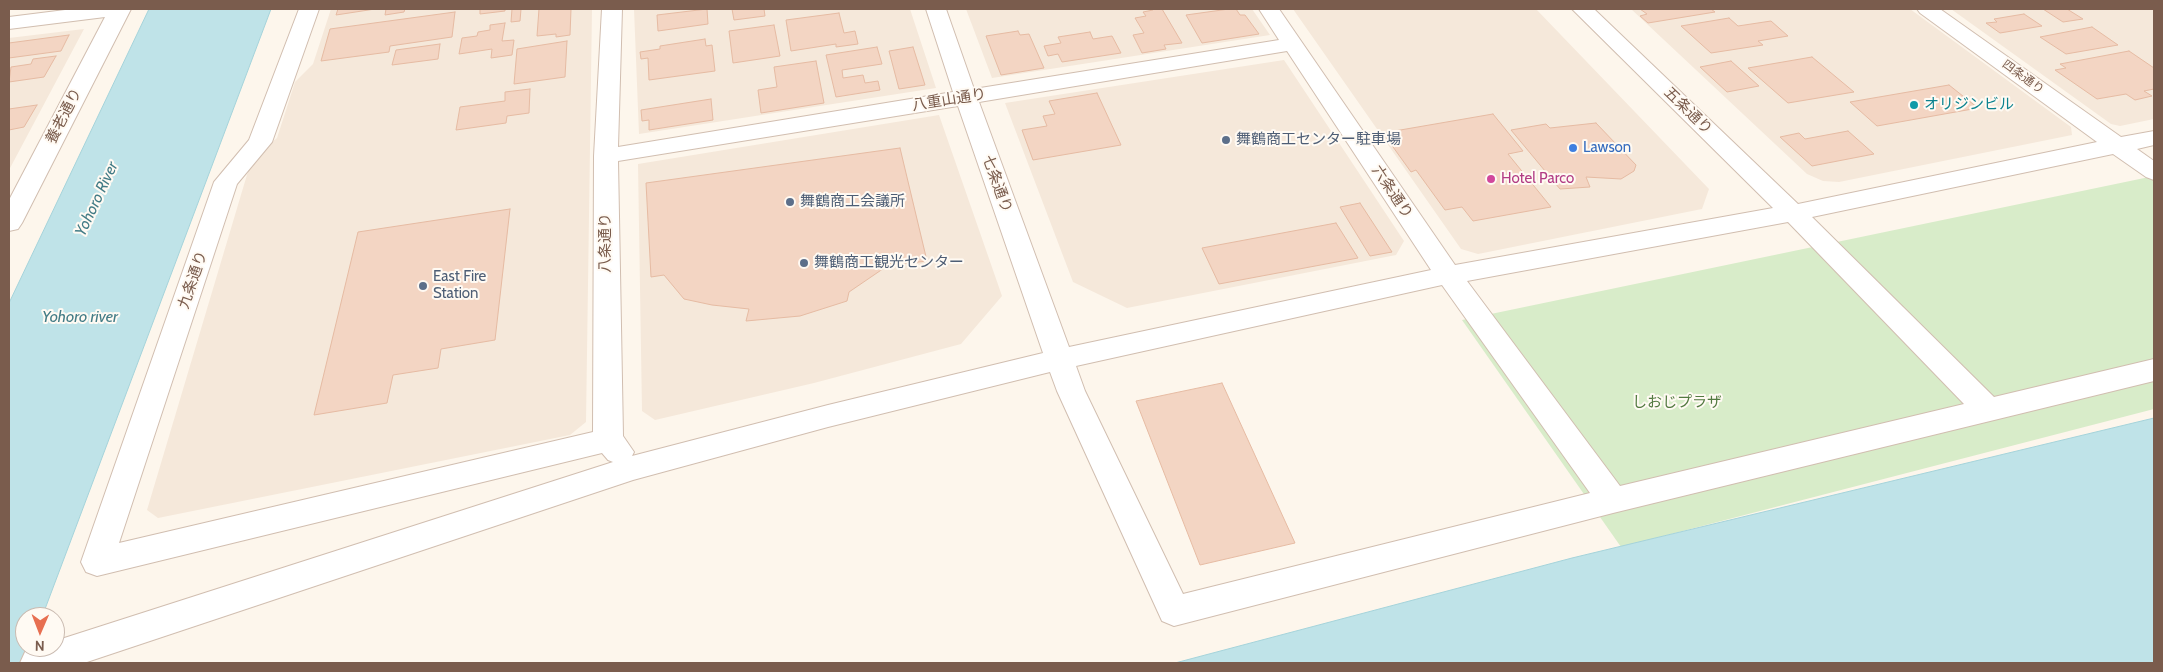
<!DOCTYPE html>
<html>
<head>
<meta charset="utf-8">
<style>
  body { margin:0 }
  #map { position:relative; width:2163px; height:672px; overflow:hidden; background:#fdf6ec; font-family:Cabin,sans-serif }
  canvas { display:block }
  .frame { position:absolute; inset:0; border:10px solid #7a5c4d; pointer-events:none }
  .north { position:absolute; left:15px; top:607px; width:50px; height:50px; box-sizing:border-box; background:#fffaf3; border:1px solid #cabbb1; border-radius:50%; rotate:181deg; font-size:14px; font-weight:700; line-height:20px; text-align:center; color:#7a5c4d }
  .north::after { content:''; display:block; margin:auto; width:18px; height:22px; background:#e76f51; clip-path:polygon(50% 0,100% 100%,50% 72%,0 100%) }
</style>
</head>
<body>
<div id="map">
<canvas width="2163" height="672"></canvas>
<div class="frame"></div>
<div class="north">N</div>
</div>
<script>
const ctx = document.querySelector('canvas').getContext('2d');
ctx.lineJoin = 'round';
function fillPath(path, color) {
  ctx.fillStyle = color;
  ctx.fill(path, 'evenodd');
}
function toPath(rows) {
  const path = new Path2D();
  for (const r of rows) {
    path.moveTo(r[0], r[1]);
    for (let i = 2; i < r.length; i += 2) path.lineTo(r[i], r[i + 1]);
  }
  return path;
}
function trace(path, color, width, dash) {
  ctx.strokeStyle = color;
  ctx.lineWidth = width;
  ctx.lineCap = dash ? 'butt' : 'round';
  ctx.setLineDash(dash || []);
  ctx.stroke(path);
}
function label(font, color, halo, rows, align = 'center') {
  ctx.font = font + ' Cabin,"Noto Sans JP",sans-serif';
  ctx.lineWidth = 4;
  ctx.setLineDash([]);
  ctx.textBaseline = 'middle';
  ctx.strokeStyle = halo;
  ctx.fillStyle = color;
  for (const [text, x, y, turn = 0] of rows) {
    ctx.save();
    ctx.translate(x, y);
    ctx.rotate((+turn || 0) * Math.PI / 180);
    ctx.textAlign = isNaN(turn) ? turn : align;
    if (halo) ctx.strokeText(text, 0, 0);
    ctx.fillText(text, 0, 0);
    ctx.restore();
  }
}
fillPath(toPath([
  [331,9,592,9,586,422,570,435,158,518,147,510,252,158,277,138,295,82,313,64],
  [634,9,910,9,936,88,639,134],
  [966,9,1252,9,1270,35,992,78],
  [1293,9,1536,9,1709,189,1702,209,1478,254,1461,249],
  [1631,9,1910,9,2071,127,2072,135,1839,182,1823,181,1807,174],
  [1951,9,2154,9,2154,119,2120,126,2111,124],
  [84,29,9,170,9,38],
  [1284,60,1404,241,1396,255,1127,308,1073,282,1005,103],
  [939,115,1002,296,961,344,814,383,655,420,642,411,638,164]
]), '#f5e8da');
fillPath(toPath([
  [2154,176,2154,409,1621,547,1462,320]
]), '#d8ecc9');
const water = toPath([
  [149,9,271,9,42,617,25,617,25,647,31,647,25,663,9,663,9,303,149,9],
  [2154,418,2154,663,1175,663,1572,558,2154,418]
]);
fillPath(water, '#bfe3e8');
trace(water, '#a5d3da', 1);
const building = toPath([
  [338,9,375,9,336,15,338,9],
  [386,9,405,9,404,12,385,15,386,9],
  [480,9,505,9,505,11,480,14,480,9],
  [512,9,521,9,520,21,511,22,512,9],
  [539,9,575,9,571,9,570,35,556,37,556,34,537,36,539,9],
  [707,9,708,24,658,31,657,15,707,9],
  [732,9,764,9,765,16,734,20,732,9],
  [1152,9,1162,9,1182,43,1164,45,1166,49,1142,53,1133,35,1144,33,1135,18,1146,16,1143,12,1153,10,1152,9],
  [1229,9,1236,9,1240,15,1245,15,1259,34,1202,43,1186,15,1229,9],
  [1640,9,1711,9,1715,12,1648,23,1640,16,1647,14,1640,9],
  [2043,9,2067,9,2083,19,2063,22,2043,9],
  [455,12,452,37,390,46,389,52,321,61,330,29,455,12],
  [839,13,844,33,855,31,858,44,836,47,836,44,791,51,786,20,839,13],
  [2024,14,2042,26,2000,33,1986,23,1997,22,1994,19,2024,14],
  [1729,18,1738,26,1771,21,1788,36,1758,41,1763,45,1711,53,1681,26,1729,18],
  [505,23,502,41,514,40,512,55,491,58,492,49,459,54,462,38,477,36,478,32,490,30,490,25,505,23],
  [774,25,780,56,733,63,729,31,774,25],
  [2092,27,2118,45,2066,54,2040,37,2092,27],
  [1018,31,1020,35,1029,34,1044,68,1001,75,986,36,1018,31],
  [1090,32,1093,39,1112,36,1121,53,1062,62,1058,54,1048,56,1044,46,1061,43,1058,37,1090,32],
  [69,35,61,51,9,58,9,43,69,35],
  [705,39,706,46,712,45,715,71,649,80,648,58,641,59,640,52,660,49,660,46,705,39],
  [567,41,565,77,514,84,517,49,567,41],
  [440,44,438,59,392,65,396,50,440,44],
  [877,47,882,64,842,70,843,78,863,75,865,83,878,81,880,90,836,97,826,55,877,47],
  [913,47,925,85,899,89,889,51,913,47],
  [2129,51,2154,68,2154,89,2144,91,2152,96,2135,100,2126,94,2097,99,2055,70,2066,68,2060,64,2129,51],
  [56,56,44,77,9,82,11,67,31,64,33,59,56,56],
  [1812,57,1854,92,1788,103,1748,68,1812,57],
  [816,61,824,103,761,113,758,90,777,87,774,67,816,61],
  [1731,61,1759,86,1727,92,1700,67,1731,61],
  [1949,85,1978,108,1877,126,1850,102,1949,85],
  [530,89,529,113,507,116,506,123,456,130,460,107,505,101,505,92,530,89],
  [1097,93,1121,145,1033,160,1022,130,1047,126,1043,116,1055,114,1049,101,1097,93],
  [711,99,713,120,649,130,649,120,642,121,641,110,711,99],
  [37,105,24,127,9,130,9,109,37,105],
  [1493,114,1523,151,1508,154,1551,207,1473,221,1462,207,1445,210,1416,170,1411,172,1383,133,1493,114],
  [1596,123,1636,165,1634,171,1621,179,1586,177,1590,187,1560,189,1511,130,1546,124,1550,128,1596,123],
  [1848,131,1874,154,1812,166,1780,137,1799,133,1805,139,1848,131],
  [900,148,927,261,902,264,893,262,849,292,847,301,800,316,746,321,749,309,712,305,684,299,664,275,651,277,646,183,900,148],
  [1360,203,1392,252,1370,256,1340,207,1360,203],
  [510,209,495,340,441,349,438,368,393,375,387,403,314,415,358,232,510,209],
  [1336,223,1358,258,1219,284,1202,248,1336,223],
  [1222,383,1295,543,1200,565,1136,401,1222,383]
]);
fillPath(building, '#f3d5c3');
trace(building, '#e6bba3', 1);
const minor = toPath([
  [73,9,131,9,22,223,18,229,9,231,9,200,105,17,9,29,9,17,73,9],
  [299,9,319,9,272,142,237,184,119,543,593,432,594,156,602,9,622,9,618,147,953,92,926,9,946,9,974,89,1279,40,1259,9,1279,9,1455,265,1773,208,1572,9,1594,9,1798,204,2097,142,1920,13,1917,9,1940,9,2121,137,2154,131,2154,145,2137,149,2154,161,2154,180,2146,177,2113,154,1812,217,1994,397,2154,359,2154,381,1613,513,1174,626,1162,621,1057,391,1050,372,828,427,633,480,84,663,20,663,25,652,37,647,55,647,55,641,613,462,608,460,602,453,97,576,86,572,81,562,214,182,249,140,299,9],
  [1287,51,1431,270,1069,347,979,102,1287,51],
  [958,106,1043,353,828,405,632,456,634,452,623,436,618,161,958,106],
  [1788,222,1964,404,1620,486,1467,281,1788,222],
  [1442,285,1590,493,1183,594,1085,391,1076,366,1442,285]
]);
trace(minor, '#d1beb0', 2);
fillPath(minor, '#fff');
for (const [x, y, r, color] of [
  [1914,105,5,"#0f9aa8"],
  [1226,140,5,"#5c6f8a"],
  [1573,148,5,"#3f7fe0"],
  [1491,179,5,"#d1479c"],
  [790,202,5,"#5c6f8a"],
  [804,263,5,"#5c6f8a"],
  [423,286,5,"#5c6f8a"]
]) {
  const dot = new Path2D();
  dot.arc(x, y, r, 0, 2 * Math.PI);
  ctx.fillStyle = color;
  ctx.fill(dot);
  trace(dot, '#fffaf3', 2);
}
label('12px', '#7a5c4d', '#fffaf3', [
  ["四条通り",2023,77,36]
]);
label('15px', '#7a5c4d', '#fffaf3', [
  ["八重山通り",949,100,-9],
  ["五条通り",1688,111,44],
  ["養老通り",64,116,-63],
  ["七条通り",997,184,70],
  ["六条通り",1392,192,56],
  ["八条通り",606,243,-90],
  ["九条通り",193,280,-71]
]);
label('15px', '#0d838f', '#fffaf3', [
  ["オリジンビル",1924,105]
], 'left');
label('15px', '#4e5e75', '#fffaf3', [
  ["舞鶴商工センター駐車場",1236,140],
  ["舞鶴商工会議所",800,202],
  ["舞鶴商工観光センター",814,263],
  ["East Fire",433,277],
  ["Station",433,294]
], 'left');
label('15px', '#366cbe', '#fffaf3', [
  ["Lawson",1583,148]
], 'left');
label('15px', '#b23c85', '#fffaf3', [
  ["Hotel Parco",1501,179]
], 'left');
label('15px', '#537a41', '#fffaf3', [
  ["しおじプラザ",1677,403]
]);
label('italic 16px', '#437c86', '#fffaf3', [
  ["Yohoro River",97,199,-65],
  ["Yohoro river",80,317]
]);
</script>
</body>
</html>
